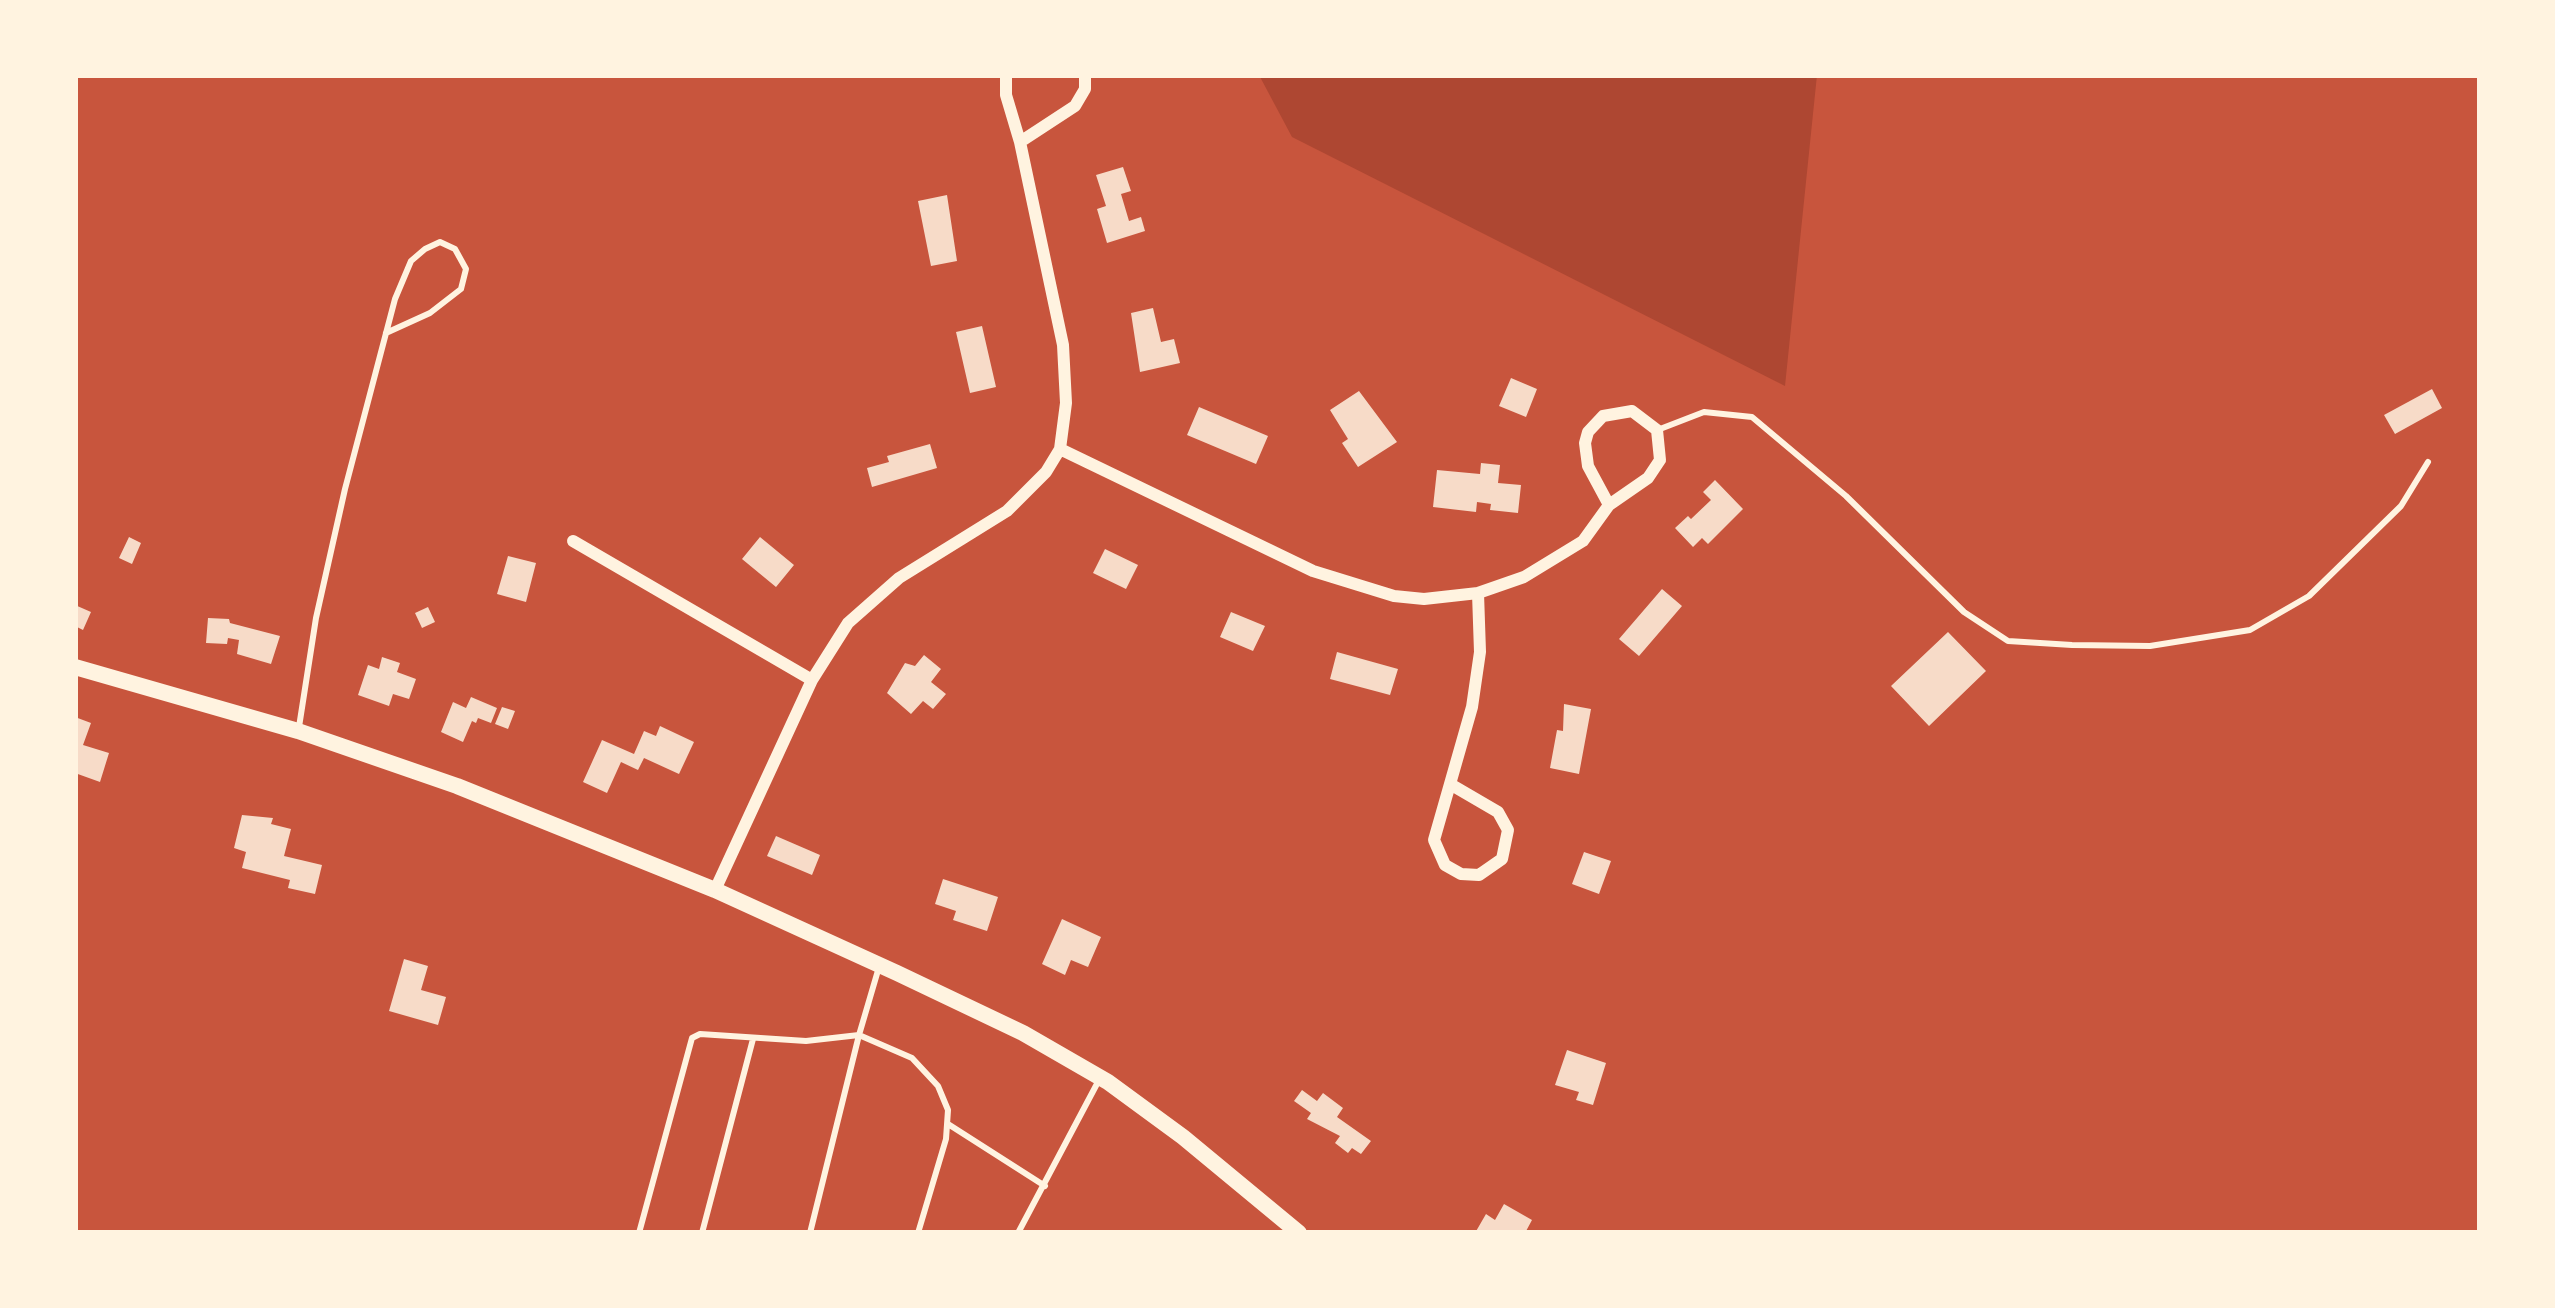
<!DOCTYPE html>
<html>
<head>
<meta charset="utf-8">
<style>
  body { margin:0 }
  #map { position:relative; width:2555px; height:1308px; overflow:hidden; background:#c8553d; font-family:"Work Sans",sans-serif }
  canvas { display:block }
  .frame { position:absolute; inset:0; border:78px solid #fff3e0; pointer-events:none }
</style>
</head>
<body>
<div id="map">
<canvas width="2555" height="1308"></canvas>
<div class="frame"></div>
</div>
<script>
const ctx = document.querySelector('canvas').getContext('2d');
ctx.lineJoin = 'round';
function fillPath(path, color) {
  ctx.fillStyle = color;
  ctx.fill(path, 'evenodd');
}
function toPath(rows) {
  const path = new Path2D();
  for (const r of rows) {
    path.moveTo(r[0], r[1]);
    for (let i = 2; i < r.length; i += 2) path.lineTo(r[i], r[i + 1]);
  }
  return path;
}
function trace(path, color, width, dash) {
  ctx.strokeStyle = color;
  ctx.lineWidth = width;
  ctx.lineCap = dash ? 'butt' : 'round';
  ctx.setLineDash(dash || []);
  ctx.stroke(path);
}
fillPath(toPath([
  [1259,75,1817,75,1785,386,1292,137]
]), '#ae4732');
fillPath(toPath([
  [1123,167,1131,191,1121,194,1129,221,1141,217,1145,231,1107,243,1097,209,1106,206,1096,175],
  [947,195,957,261,931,266,918,201],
  [1153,308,1161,342,1174,339,1180,363,1140,372,1131,313],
  [982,326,996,387,970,393,956,332],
  [1511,378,1537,389,1526,417,1499,406],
  [2432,389,2442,408,2395,434,2384,415],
  [1359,391,1397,442,1358,467,1342,443,1348,439,1330,410],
  [1199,407,1268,436,1256,464,1187,435],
  [930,444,937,468,872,487,867,468,889,462,887,456],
  [1481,463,1500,465,1498,483,1521,485,1518,513,1490,510,1491,504,1477,502,1476,512,1433,507,1437,470,1480,474],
  [1715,480,1743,509,1708,544,1702,538,1693,547,1675,528,1688,516,1691,519,1711,500,1703,492],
  [129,537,141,543,132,564,119,558],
  [760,537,794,565,776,587,742,559],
  [1105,549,1138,565,1126,589,1093,573],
  [508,556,536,563,526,602,497,594],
  [1662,589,1682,606,1639,656,1619,639],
  [75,605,91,612,83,630,75,626],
  [428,607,435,622,422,628,415,613],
  [1231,612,1265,626,1253,651,1220,637],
  [208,618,229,619,230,623,280,636,271,664,237,654,239,640,228,638,227,644,206,643],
  [1948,632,1986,671,1929,726,1891,686],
  [1337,652,1398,669,1390,695,1330,679],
  [924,655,941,669,931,682,946,694,933,709,923,701,911,714,887,693,905,663,915,666],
  [382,657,400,663,397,672,416,679,409,699,393,694,389,706,358,695,368,665,379,669],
  [471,697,497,708,491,723,478,718,476,723,472,721,463,742,441,732,453,702,466,708],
  [1564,704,1591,709,1579,774,1550,768,1557,730,1563,731],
  [502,707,515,711,508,729,495,724],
  [75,717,91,723,83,745,109,753,100,782,75,773],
  [660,726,694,742,679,774,644,758,638,770,621,762,607,793,583,782,602,740,634,754,644,731,656,736],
  [242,815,273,818,271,824,291,829,284,856,322,865,315,894,288,888,290,880,242,868,246,852,234,848],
  [776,836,820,855,812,875,767,856],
  [1584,852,1611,861,1599,894,1572,884],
  [943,879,998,897,987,931,953,920,956,911,935,904],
  [1062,919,1101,937,1088,967,1071,960,1065,975,1042,964],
  [404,959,428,966,421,990,446,997,438,1025,389,1011],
  [1567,1050,1606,1063,1593,1105,1576,1100,1579,1092,1555,1085],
  [1302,1090,1317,1101,1323,1093,1343,1108,1337,1117,1371,1141,1361,1154,1352,1148,1348,1153,1335,1143,1340,1136,1307,1119,1311,1113,1294,1101],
  [1504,1204,1532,1220,1525,1233,1475,1233,1486,1214,1495,1220]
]), '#f7dbc8');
trace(toPath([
  [1660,429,1704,412,1752,417,1846,496,1964,612,2008,641,2072,645,2150,646,2250,630,2309,596,2401,506,2428,462],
  [299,727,316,618,345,489,395,299,411,261,425,249,440,242,455,249,466,269,461,289,430,313,386,333],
  [879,967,859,1035,912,1058,938,1086,948,1110,946,1139,918,1233],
  [948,1124,1045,1186],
  [639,1233,692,1038,700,1034,806,1041,859,1035,810,1233],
  [702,1233,753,1039],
  [1018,1233,1099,1080]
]), '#fff3e0', 6);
trace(toPath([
  [1020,142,1075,106,1085,89,1085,75],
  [1060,449,1313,571,1394,596,1424,599,1478,593,1524,577,1583,541,1609,505,1648,478,1660,460,1657,430,1632,411,1603,416,1588,432,1585,443,1588,466,1609,505],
  [573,541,812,680],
  [1450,784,1498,812,1508,830,1502,859,1479,875,1461,874,1445,865,1434,840,1472,707,1480,652,1478,593],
  [715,890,812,680,848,623,899,578,1007,511,1046,472,1060,449,1066,403,1063,345,1020,142,1006,95,1006,75]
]), '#fff3e0', 12);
trace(toPath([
  [75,667,298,731,457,786,715,890,897,973,1023,1033,1108,1082,1183,1137,1299,1233]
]), '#fff3e0', 16);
</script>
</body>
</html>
